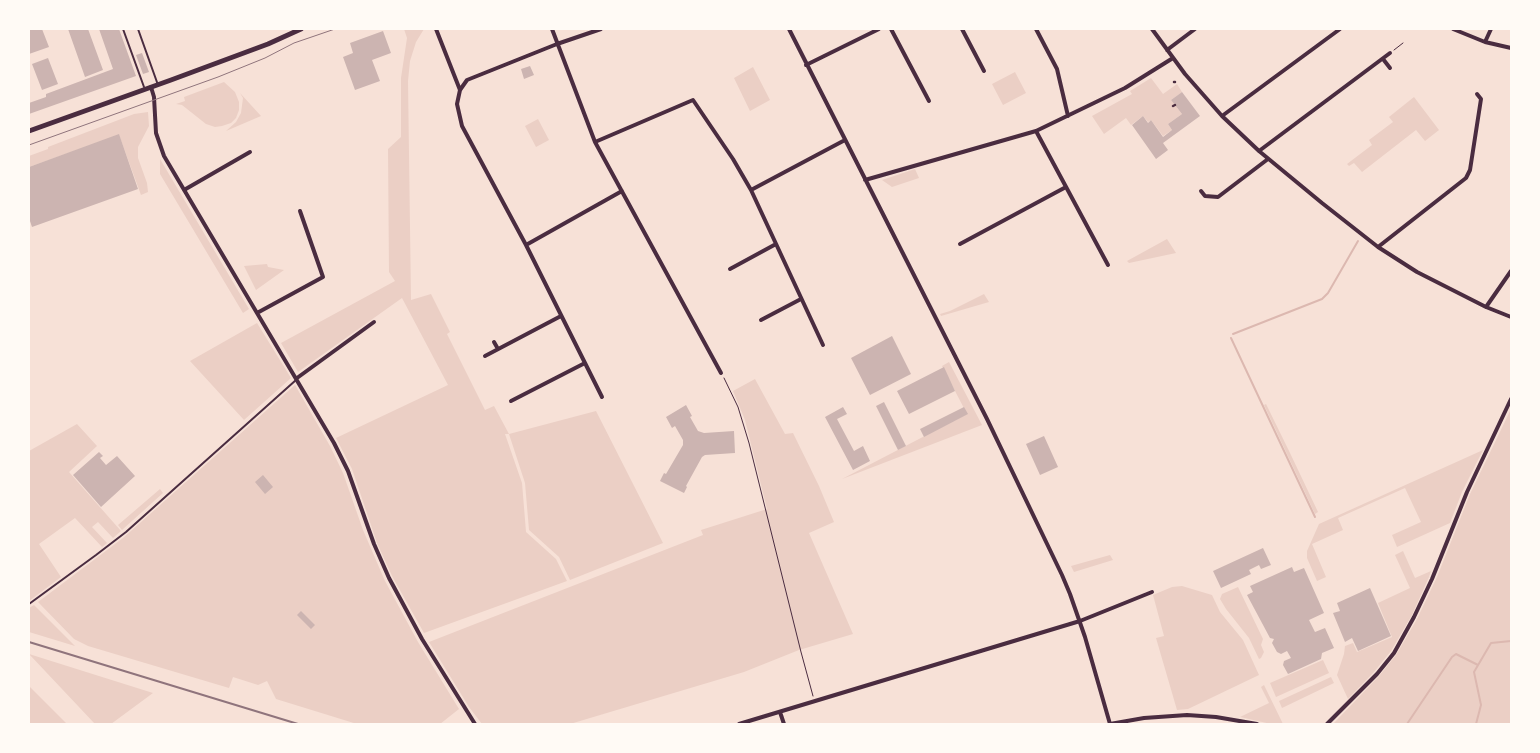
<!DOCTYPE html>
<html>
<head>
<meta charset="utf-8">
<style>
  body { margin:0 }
  #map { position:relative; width:1540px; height:753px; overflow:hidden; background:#f7e1d7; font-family:Helvetica,sans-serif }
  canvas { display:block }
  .frame { position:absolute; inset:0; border:30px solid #fffaf5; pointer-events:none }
</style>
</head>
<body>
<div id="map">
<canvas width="1540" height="753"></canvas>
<div class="frame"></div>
</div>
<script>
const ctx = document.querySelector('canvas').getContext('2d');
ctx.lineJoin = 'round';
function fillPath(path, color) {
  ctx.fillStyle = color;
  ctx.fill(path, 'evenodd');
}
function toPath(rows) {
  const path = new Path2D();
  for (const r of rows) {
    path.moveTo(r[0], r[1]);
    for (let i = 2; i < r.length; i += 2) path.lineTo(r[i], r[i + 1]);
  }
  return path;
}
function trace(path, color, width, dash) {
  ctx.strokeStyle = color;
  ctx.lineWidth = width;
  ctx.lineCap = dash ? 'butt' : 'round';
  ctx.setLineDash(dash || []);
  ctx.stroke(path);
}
fillPath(toPath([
  [404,29,424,29,416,42,410,61,408,81,411,300,431,294,450,332,447,334,485,410,494,406,509,434,596,411,663,543,570,580,559,557,529,530,525,483,509,434,505,434,522,483,526,532,556,559,567,581,424,633,392,576,377,543,352,469,336,438,448,385,402,298,298,372,281,343,395,281,389,272,388,149,401,137,401,78,407,38],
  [753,67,770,100,750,111,734,78],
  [1015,72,1026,93,1003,105,992,84],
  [1151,78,1163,94,1177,84,1182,92,1171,100,1182,114,1168,124,1172,130,1163,136,1151,120,1148,122,1143,116,1131,125,1126,118,1104,134,1092,116,1132,94,1130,91],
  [224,82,235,92,239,102,239,110,236,118,231,123,222,126,215,127,206,124,182,105,176,104,185,101,184,97],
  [240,93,261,116,226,131,236,122,241,113,243,98],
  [1414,97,1439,130,1425,141,1416,130,1362,172,1354,163,1349,166,1347,164,1372,145,1369,140,1393,122,1389,117],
  [148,112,149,126,138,147,138,158,147,183,148,192,141,195,119,135,29,167,29,156,48,149,48,147,134,114],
  [538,119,549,140,536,147,525,126],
  [160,159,249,309,243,313,160,174],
  [915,169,919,178,892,187,882,180],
  [1167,239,1176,253,1129,263,1127,261],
  [267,264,268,267,284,270,256,290,244,266],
  [984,294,989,302,941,316,940,314,950,311],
  [257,323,291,378,244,420,190,361],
  [949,362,982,425,842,479,967,414,942,366],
  [755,379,785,434,793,433,819,486,834,522,809,533,853,634,799,650,744,672,570,724,482,724,469,707,429,642,703,535,701,530,767,509,745,420,733,391],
  [295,385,330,446,343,473,363,530,385,581,418,642,459,709,440,724,357,724,276,699,267,681,258,685,233,677,229,688,88,646,74,639,38,602,123,538],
  [1266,404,1290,453,1318,512,1315,514,1264,405],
  [1511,409,1511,724,1333,724,1379,676,1396,655,1417,619,1437,577,1470,494],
  [77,424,97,446,69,472,121,531,113,538,98,522,92,527,107,543,102,547,75,518,39,544,61,577,29,601,29,451],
  [1483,450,1462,492,1450,523,1397,547,1392,535,1421,522,1405,488,1338,518,1343,530,1312,544,1326,577,1317,581,1307,558,1307,551,1319,524],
  [160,489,163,493,122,530,118,525],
  [1403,551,1415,578,1431,571,1429,577,1412,615,1391,651,1374,672,1348,699,1337,675,1344,654,1345,646,1353,643,1357,652,1392,637,1378,603,1410,588,1395,555],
  [1110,555,1113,560,1074,572,1071,566],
  [1182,586,1212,595,1220,612,1243,640,1259,675,1188,709,1177,710,1156,638,1164,636,1153,595,1172,587],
  [1238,587,1263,639,1261,645,1264,652,1261,658,1259,659,1249,638,1226,609,1220,599,1222,594],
  [34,605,75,646,29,632,29,608],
  [29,654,153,693,111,724,95,724],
  [1323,660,1329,673,1276,697,1270,683],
  [1331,677,1334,683,1282,708,1279,701],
  [1264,685,1283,724,1271,724,1240,717,1269,703,1261,687],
  [29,686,67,724,29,724]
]), '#ebcfc5');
trace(toPath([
  [1233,334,1322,299,1328,293,1358,241],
  [1231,338,1315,517],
  [1407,724,1452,657,1456,654,1478,665],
  [1476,724,1481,705,1474,672,1491,643,1511,641]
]), '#dcb8b0', 2);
fillPath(toPath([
  [29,29,42,29,49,47,29,54],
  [68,29,88,29,103,70,85,77],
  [99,29,119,29,136,76,29,114,29,103,46,97,46,94,113,69],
  [383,31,391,53,372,60,380,81,355,90,343,57,353,53,350,43],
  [142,53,149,72,143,74,136,55],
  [48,58,58,84,42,90,32,64],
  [530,66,534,75,524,79,521,69],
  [1182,92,1200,116,1163,143,1168,150,1156,159,1132,125,1143,116,1148,123,1151,120,1163,137,1172,130,1168,124,1182,114,1171,100],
  [119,134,138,189,32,227,29,218,29,167],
  [892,336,911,374,870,395,851,358],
  [944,367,955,391,909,414,897,391],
  [884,402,906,446,898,450,876,406],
  [686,405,692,416,690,417,698,431,704,433,734,431,735,453,705,455,702,457,686,486,687,487,684,493,660,481,664,473,666,474,683,445,683,440,675,426,672,428,666,417],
  [843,407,847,414,837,419,854,451,863,446,870,461,853,470,825,417],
  [964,407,968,414,924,437,920,429],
  [1044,436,1058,467,1040,475,1026,444],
  [99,452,103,456,100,458,106,465,117,456,135,476,101,507,73,475],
  [263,475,273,487,265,494,255,482],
  [1263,548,1271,565,1261,569,1259,565,1249,570,1251,574,1221,588,1213,571],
  [1292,567,1294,572,1304,568,1324,613,1309,620,1315,632,1325,628,1334,648,1322,653,1321,659,1288,674,1283,665,1284,661,1291,658,1287,651,1281,654,1277,652,1272,643,1274,639,1270,638,1247,595,1253,592,1250,586],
  [1370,588,1391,636,1358,651,1352,638,1345,642,1333,613,1340,611,1337,603],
  [301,611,315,625,311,629,297,615]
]), '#ccb4b1');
trace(toPath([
  [1394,50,1403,43],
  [724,378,738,407,749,443,801,652,813,696]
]), '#4a2c40', 1);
trace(toPath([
  [123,29,144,87],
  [138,29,158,85],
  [29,604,96,555,126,532,296,380]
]), '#4a2c40', 2);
trace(toPath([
  [1174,82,1175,82],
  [1173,106,1175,105]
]), '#4a2c40', 2.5);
trace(toPath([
  [436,29,460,90,457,104,462,126,526,245,602,397],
  [552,29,595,142,721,373],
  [789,29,987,419,1062,575,1070,594,1085,637,1110,724],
  [891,29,929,101],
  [962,29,984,71],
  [1036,29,1057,69,1068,116],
  [1152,29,1185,74,1222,116,1259,151,1322,203,1378,247,1417,272,1486,307,1511,317],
  [1453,29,1485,42,1511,48],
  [1485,42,1491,29],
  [1167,50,1195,29],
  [1383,59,1390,68],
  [806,65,879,29],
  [151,87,154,97,156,133,164,156,334,443,348,471,374,544,389,578,422,639,475,724],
  [460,90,467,80,557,44,601,29],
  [1222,116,1340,29],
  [1036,131,1108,265],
  [595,142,693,100,733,159,751,190,823,345],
  [1259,151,1390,53],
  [865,180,1036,131,1125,88,1173,58],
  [184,190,250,152],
  [751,190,845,140],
  [1201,191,1205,196,1218,197,1268,159],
  [960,244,1066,187],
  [526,245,622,191],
  [1378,247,1466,178,1470,170,1481,99,1477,94],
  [730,269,776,244],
  [1486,307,1511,271],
  [257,313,323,277,300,211],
  [761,320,801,299],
  [494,342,498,349],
  [485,356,561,316],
  [297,378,374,322],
  [511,401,585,363],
  [780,712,784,724],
  [739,724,1080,621,1152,592],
  [1110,724,1144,718,1187,715,1216,717,1257,724],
  [1327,724,1377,674,1394,653,1414,617,1432,579,1467,492,1511,399]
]), '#4a2c40', 4);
trace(toPath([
  [29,131,171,80,268,44,301,29]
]), '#4a2c40', 5);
trace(toPath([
  [29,145,218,77,265,58,294,43,335,29]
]), '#8f747c', 1);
trace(toPath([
  [29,642,298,724]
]), '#8f747c', 2);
</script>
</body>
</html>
